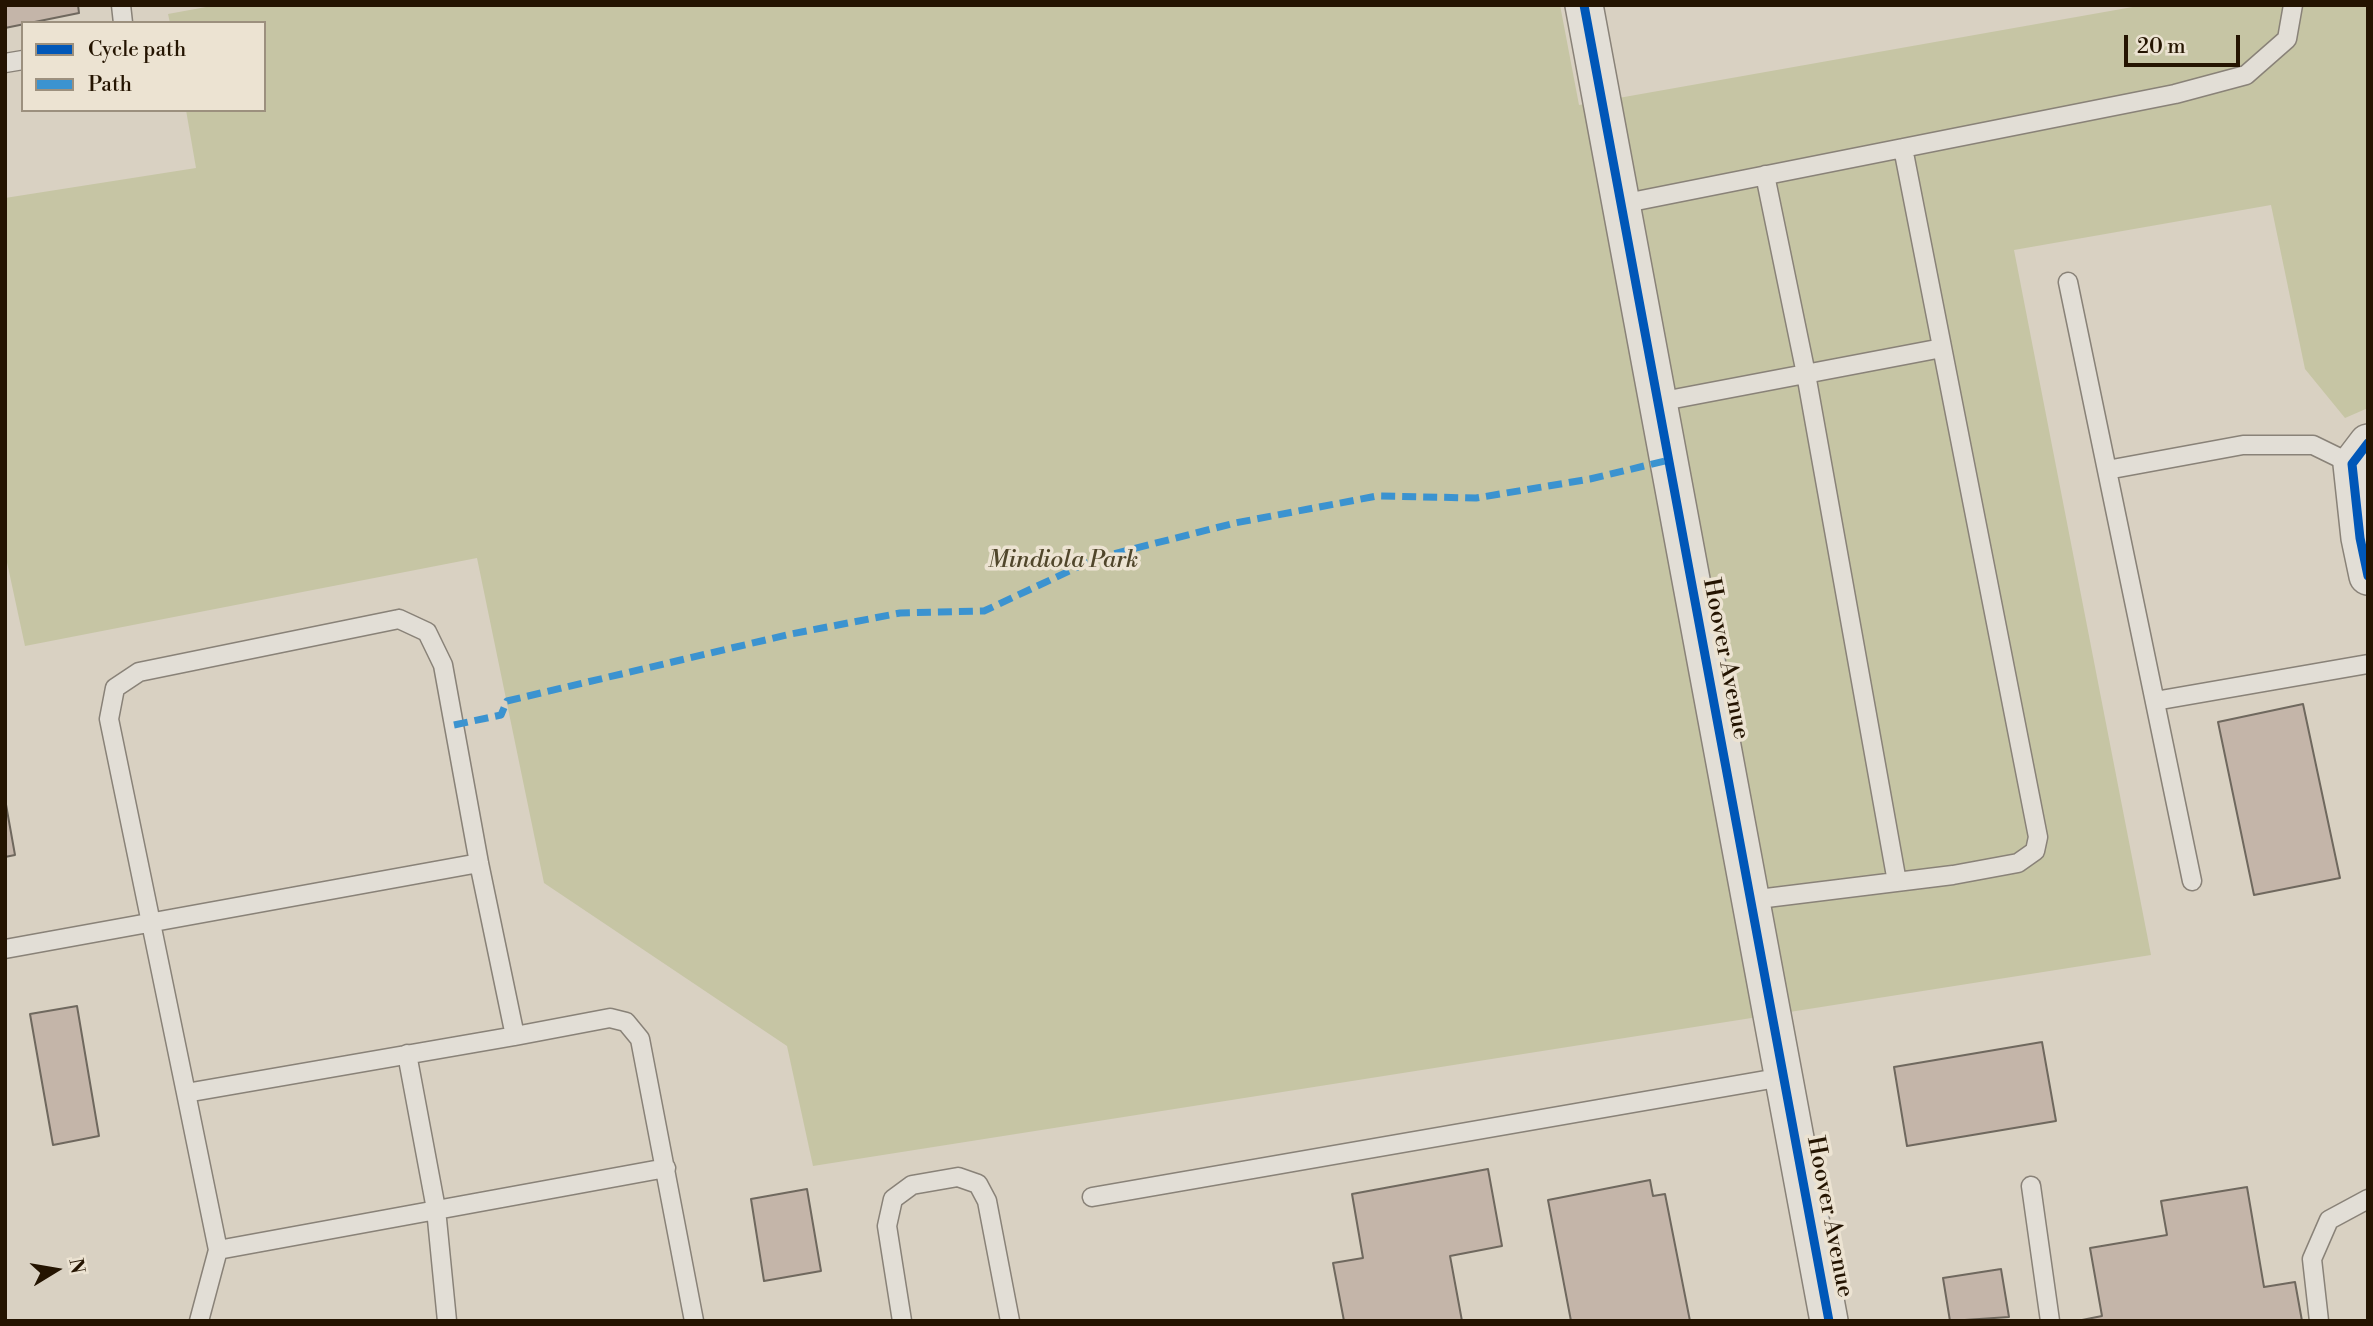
<!DOCTYPE html>
<html>
<head>
<meta charset="utf-8">
<style>
  body { margin:0 }
  #map { position:relative; width:2373px; height:1326px; overflow:hidden; background:#d9d1c2; font-family:"Libre Bodoni",serif }
  canvas { display:block }
  .frame { position:absolute; inset:0; border:7px solid #241401; pointer-events:none }
  .legend { position:absolute; left:21px; top:21px; width:245px; height:91px; box-sizing:border-box; background:#ece3d2; border:2px solid #9c907e; margin:0; padding:9px 12px; list-style:none; font-size:21px; color:#241401 }
  .legend li { display:flex; align-items:center; gap:14px; height:35px }
  .legend b { width:35px; border:2px solid #9c907e }
  .north { position:absolute; left:21px; top:1235px; width:70px; height:70px; -webkit-text-stroke:5px #ece3d2; paint-order:stroke; rotate:79deg; font-size:19px; font-weight:700; line-height:28px; text-align:center; color:#241401 }
  .north::after { content:''; display:block; margin:auto; width:24px; height:32px; background:#241401; clip-path:polygon(50% 0,100% 100%,50% 72%,0 100%) }
  .scale { position:absolute; left:2124px; top:35px; width:116px; height:32px; box-sizing:border-box; border:4px solid #241401; border-top:0; padding-left:9px; font-size:21px; line-height:24px; white-space:nowrap; color:#241401; -webkit-text-stroke:5px #ece3d2; paint-order:stroke }
</style>
</head>
<body>
<div id="map">
<canvas width="2373" height="1326"></canvas>
<div class="frame"></div>
<ul class="legend">
<li><b style="height:9px;background:#0057b8"></b>Cycle path</li>
<li><b style="height:9px;background:#3b93d0"></b>Path</li>
</ul>
<div class="north">N</div>
<div class="scale">20 m</div>
</div>
<script>
const ctx = document.querySelector('canvas').getContext('2d');
ctx.lineJoin = 'round';
function fillPath(path, color) {
  ctx.fillStyle = color;
  ctx.fill(path, 'evenodd');
}
function toPath(rows) {
  const path = new Path2D();
  for (const r of rows) {
    path.moveTo(r[0], r[1]);
    for (let i = 2; i < r.length; i += 2) path.lineTo(r[i], r[i + 1]);
  }
  return path;
}
function trace(path, color, width, dash) {
  ctx.strokeStyle = color;
  ctx.lineWidth = width;
  ctx.lineCap = dash ? 'butt' : 'round';
  ctx.setLineDash(dash || []);
  ctx.stroke(path);
}
function label(font, color, halo, rows, align = 'center') {
  ctx.font = font + ' "Libre Bodoni",serif';
  ctx.lineWidth = 7;
  ctx.setLineDash([]);
  ctx.textBaseline = 'middle';
  ctx.strokeStyle = halo;
  ctx.fillStyle = color;
  for (const [text, x, y, turn = 0] of rows) {
    ctx.save();
    ctx.translate(x, y);
    ctx.rotate((+turn || 0) * Math.PI / 180);
    ctx.textAlign = isNaN(turn) ? turn : align;
    if (halo) ctx.strokeText(text, 0, 0);
    ctx.fillText(text, 0, 0);
    ctx.restore();
  }
}
fillPath(toPath([
  [217,5,1560,5,1579,105,2144,5,2368,5,2368,408,2345,418,2305,369,2271,205,2014,250,2151,955,813,1166,787,1046,544,883,477,558,25,646,5,553,5,198,196,168,186,110,264,110,264,23,170,23,168,14]
]), '#c6c5a4');
const building = toPath([
  [5,5,78,5,79,13,5,28,5,5],
  [2303,704,2340,878,2254,895,2218,722,2303,704],
  [5,799,15,855,5,857,5,799],
  [77,1006,99,1136,53,1145,30,1014,77,1006],
  [2042,1042,2056,1121,1907,1146,1894,1067,2042,1042],
  [1488,1169,1502,1246,1450,1256,1462,1321,1344,1321,1333,1263,1363,1258,1352,1194,1488,1169],
  [1650,1180,1653,1196,1665,1194,1690,1321,1571,1321,1548,1200,1650,1180],
  [2247,1187,2264,1287,2295,1282,2302,1321,2077,1321,2102,1316,2090,1248,2167,1235,2161,1201,2247,1187],
  [807,1189,821,1271,764,1281,751,1199,807,1189],
  [2001,1269,2009,1317,1950,1321,1943,1278,2001,1269]
]);
fillPath(building, '#c4b5a9');
trace(building, '#6f685e', 2);
const lane = toPath([
  [121,5,123,23],
  [5,63,23,60],
  [1765,175,1806,374,1897,882],
  [1621,204,2175,94,2246,75,2287,39,2293,5],
  [2068,282,2192,881],
  [1658,402,1942,348],
  [2107,470,2243,445,2313,445,2352,464],
  [399,619,427,632,443,665,479,863,515,1036,186,1093,109,719,115,688,139,672,399,619],
  [2155,701,2368,664],
  [1750,900,1953,875,2018,863,2035,851,2038,837,1903,148],
  [5,949,479,863],
  [515,1036,610,1018,626,1022,640,1039,694,1321],
  [407,1054,436,1209,447,1321],
  [186,1093,218,1250,199,1321],
  [2031,1186,2050,1321],
  [1092,1197,1783,1077],
  [218,1250,666,1168],
  [902,1321,887,1226,893,1199,912,1185,958,1177,978,1184,987,1201,1010,1321],
  [2319,1321,2312,1259,2329,1220,2368,1199]
]);
const street = toPath([
  [1584,5,1829,1321],
  [2368,443,2352,464,2360,538,2368,576]
]);
trace(lane, '#898278', 21);
trace(street, '#898278', 40);
trace(lane, '#e2ded6', 18);
trace(street, '#e2ded6', 37);
trace(toPath([
  [454,725,501,715,507,701,791,634,900,613,984,611,1097,558,1235,523,1377,496,1476,498,1590,479,1669,460]
]), '#3b93d0', 7, [14, 7]);
trace(toPath([
  [1584,5,1829,1321],
  [2368,443,2352,464,2360,538,2368,576]
]), '#0057b8', 9);
label('italic 24px', '#50462b', '#ece3d2', [
  ["Mindiola Park",1063,561]
]);
label('24px', '#241401', '#ece3d2', [
  ["Hoover Avenue",1725,659,79],
  ["Hoover Avenue",1829,1217,79]
]);
</script>
</body>
</html>
